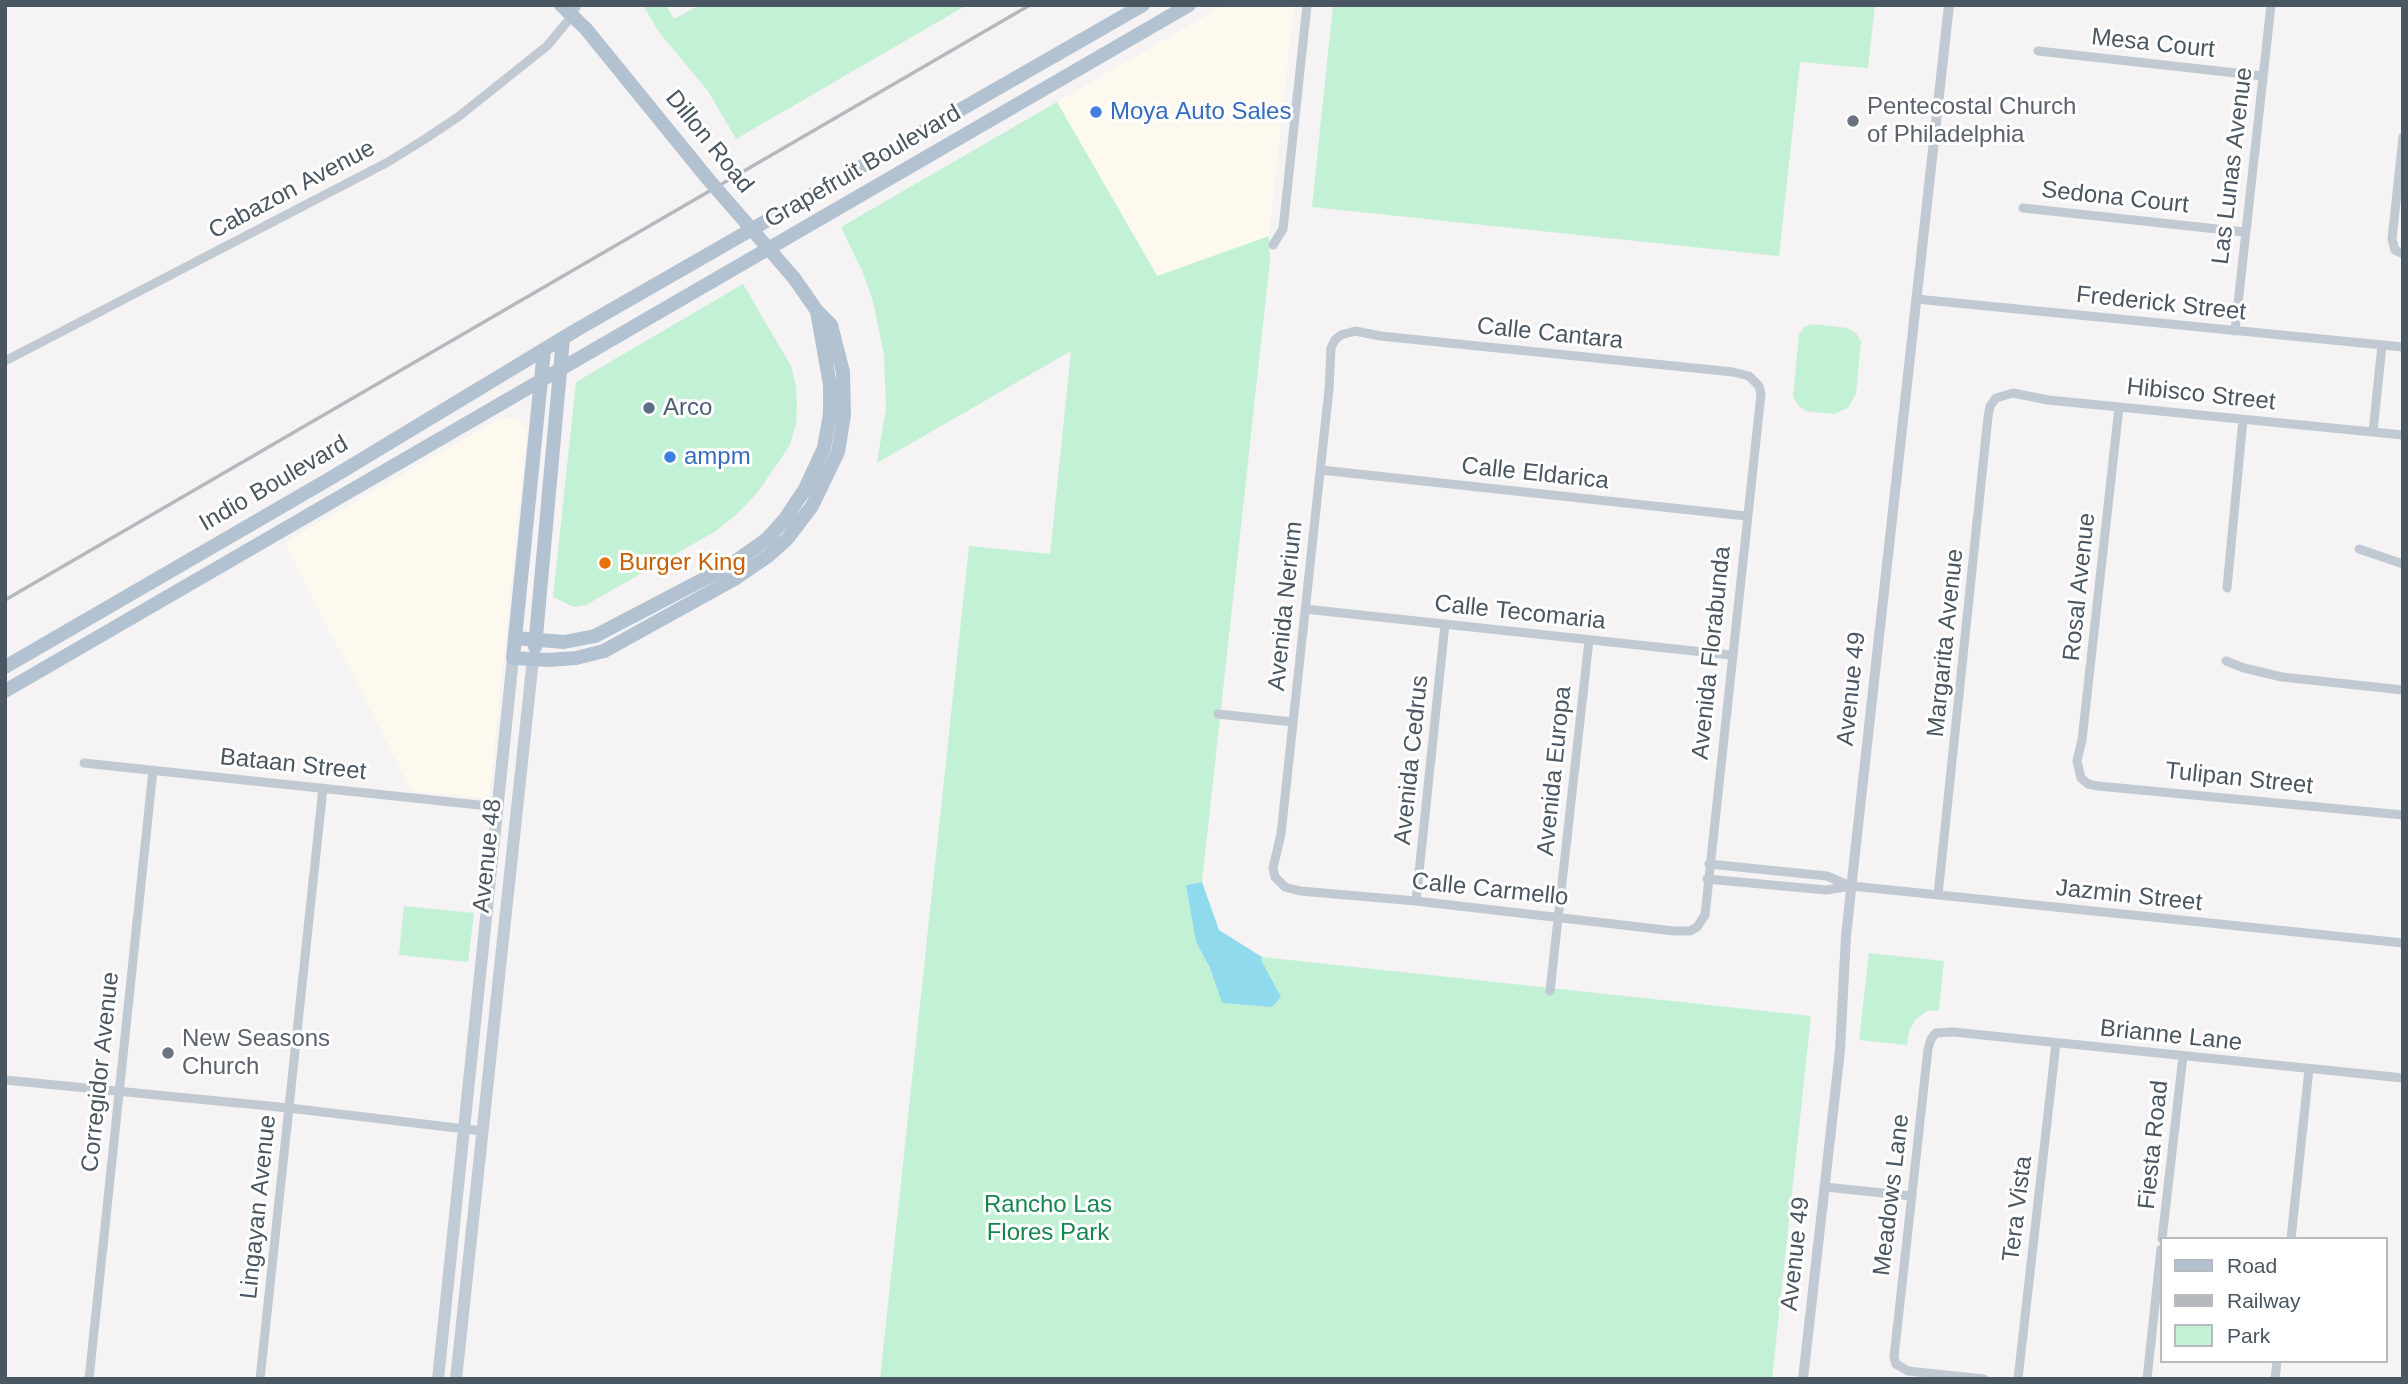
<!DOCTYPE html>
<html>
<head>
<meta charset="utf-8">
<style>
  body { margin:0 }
  #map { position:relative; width:2408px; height:1384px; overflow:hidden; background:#f5f3f3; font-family:Helvetica,sans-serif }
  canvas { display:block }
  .frame { position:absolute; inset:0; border:7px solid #4a5661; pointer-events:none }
  .legend { position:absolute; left:2160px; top:1237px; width:228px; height:126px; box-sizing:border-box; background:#fff; border:2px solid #b7bbc0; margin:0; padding:9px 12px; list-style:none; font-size:21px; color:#4a5661 }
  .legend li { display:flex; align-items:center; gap:14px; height:35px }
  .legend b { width:35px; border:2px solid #b7bbc0 }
</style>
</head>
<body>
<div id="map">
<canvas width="2408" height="1384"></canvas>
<div class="frame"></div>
<ul class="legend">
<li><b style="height:9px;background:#b3c2d1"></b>Road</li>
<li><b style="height:9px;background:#b5b8bd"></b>Railway</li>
<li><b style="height:19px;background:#c3f1d5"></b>Park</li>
</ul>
</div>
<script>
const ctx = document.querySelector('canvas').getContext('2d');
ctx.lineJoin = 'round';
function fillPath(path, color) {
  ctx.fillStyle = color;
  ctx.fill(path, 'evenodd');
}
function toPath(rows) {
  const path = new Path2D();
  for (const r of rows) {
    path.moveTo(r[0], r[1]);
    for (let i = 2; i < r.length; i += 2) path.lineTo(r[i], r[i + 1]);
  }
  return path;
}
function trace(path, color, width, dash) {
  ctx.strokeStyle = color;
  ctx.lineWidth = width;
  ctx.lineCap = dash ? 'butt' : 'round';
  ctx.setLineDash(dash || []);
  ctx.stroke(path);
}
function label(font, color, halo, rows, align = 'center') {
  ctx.font = font + ' Helvetica,sans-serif';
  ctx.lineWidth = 6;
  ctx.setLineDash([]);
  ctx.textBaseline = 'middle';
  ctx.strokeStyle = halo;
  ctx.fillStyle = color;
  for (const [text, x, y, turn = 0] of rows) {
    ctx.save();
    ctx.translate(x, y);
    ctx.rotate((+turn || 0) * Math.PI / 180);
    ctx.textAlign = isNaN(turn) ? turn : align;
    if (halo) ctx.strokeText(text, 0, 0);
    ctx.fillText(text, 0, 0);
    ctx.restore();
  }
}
fillPath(toPath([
  [1224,5,1294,5,1269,236,1158,276,1057,102],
  [502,417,518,418,527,430,489,799,411,791,285,542]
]), '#fdf9ef');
fillPath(toPath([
  [643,5,666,5,674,19,700,5,967,5,736,139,708,91,658,31],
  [1333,5,1875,5,1868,68,1800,62,1779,256,1312,207],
  [1057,102,1157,276,1269,236,1270,261,1202,882,1187,884,1196,942,1210,968,1222,1002,1262,957,1811,1016,1772,1379,880,1379,969,546,1050,554,1071,351,877,463,886,408,884,355,873,301,863,273,841,227],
  [743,284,791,366,796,386,797,404,796,424,790,445,758,492,737,514,716,531,586,605,574,607,553,597,576,382],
  [1812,324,1847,328,1856,333,1861,342,1856,394,1848,408,1834,414,1805,411,1797,404,1793,396,1799,335,1804,327],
  [404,906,474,913,468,962,399,955],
  [1869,953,1944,961,1939,1010,1927,1011,1915,1020,1909,1031,1907,1045,1859,1040]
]), '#c3f1d5');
fillPath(toPath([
  [1202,882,1219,930,1262,957,1261,960,1281,997,1272,1007,1222,1003,1210,968,1196,942,1186,885]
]), '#90daee');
trace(toPath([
  [2038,51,2263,76],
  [2403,137,2392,239,2395,250,2403,254],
  [2023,208,2245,232],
  [1273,245,1283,229,1307,5],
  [1916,299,2403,347],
  [1355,331,1380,336,1733,372,1749,376,1759,386,1761,394,1705,915,1697,927,1690,931,1674,931,1416,901,1300,891,1285,887,1275,877,1273,868,1281,834,1329,389,1331,348,1335,340,1341,335,1355,331],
  [2235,331,2271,5],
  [5,361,388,162,425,139,458,117,547,46,572,16,577,5],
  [2119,407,2082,740,2077,761,2081,778,2088,784,2098,786,2403,815],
  [2373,432,2382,345],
  [1321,470,1746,516],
  [2359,549,2403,564],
  [2227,588,2243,419],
  [1305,609,1731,655],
  [2226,661,2244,668,2282,677,2403,690],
  [1218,714,1293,722],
  [84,763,498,807],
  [1709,864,1827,876,1850,886],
  [1707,879,1826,890,1852,886,2403,943],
  [1938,895,1988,417,1990,406,1996,398,2013,393,2048,400,2403,435],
  [1416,901,1445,624],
  [1550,991,1589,640],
  [5,1080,289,1108,482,1131],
  [1825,1187,1912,1196],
  [2162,1239,2183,1056],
  [2291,1239,2309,1069],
  [89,1379,153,770],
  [260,1379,323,788],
  [1984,1379,1908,1371,1896,1364,1894,1357,1928,1049,1931,1039,1936,1033,1953,1032,2403,1078],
  [2018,1379,2056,1043],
  [2147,1379,2161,1249],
  [2275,1379,2277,1361]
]), '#c1cad2', 9);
trace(toPath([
  [1803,1379,1840,1050,1846,936,1855,853,1949,5]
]), '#c1cad2', 10);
trace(toPath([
  [438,1379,513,658],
  [456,1379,533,659]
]), '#c1cbd6', 12);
trace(toPath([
  [561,5,586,29,708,179],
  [544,350,513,658,548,660,576,658,604,651,736,578,768,556,787,539,812,506,838,452,844,415,843,372,831,325,817,311,794,278],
  [515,638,564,642,595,636,729,566,767,539,785,519,805,489,824,448,830,414,830,385,817,311],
  [535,647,563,338],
  [5,667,331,478,578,329,1143,5],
  [5,691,1189,5]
]), '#b3c2d1', 14);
trace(toPath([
  [5,600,1030,5]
]), '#b5b8bd', 3.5);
trace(toPath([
  [708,179,794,278]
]), '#b3c2d1', 14);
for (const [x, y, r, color] of [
  [1096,112,7,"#3f7fe0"],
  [1853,121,7,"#6b7280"],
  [649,408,7,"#5c6f8a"],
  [670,457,7,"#3f7fe0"],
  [605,563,7,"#e8710a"],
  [168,1053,7,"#6b7280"]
]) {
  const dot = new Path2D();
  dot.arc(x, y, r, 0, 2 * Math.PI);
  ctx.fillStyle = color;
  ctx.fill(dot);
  trace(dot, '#fff', 2.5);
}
label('24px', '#4a5661', '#fff', [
  ["Mesa Court",2153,44,6],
  ["Dillon Road",709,142,51],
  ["Las Lunas Avenue",2233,166,-83],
  ["Grapefruit Boulevard",863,167,-30],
  ["Cabazon Avenue",292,190,-28],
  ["Sedona Court",2115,198,6],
  ["Frederick Street",2161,304,6],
  ["Calle Cantara",1550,334,6],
  ["Hibisco Street",2201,395,6],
  ["Calle Eldarica",1535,474,6],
  ["Indio Boulevard",274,484,-30],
  ["Rosal Avenue",2080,587,-84],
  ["Avenida Nerium",1286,606,-84],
  ["Calle Tecomaria",1520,613,6],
  ["Margarita Avenue",1946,643,-84],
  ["Avenida Florabunda",1712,653,-84],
  ["Avenue 49",1852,689,-84],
  ["Avenida Cedrus",1412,760,-84],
  ["Bataan Street",293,765,6],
  ["Avenida Europa",1555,771,-84],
  ["Tulipan Street",2239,779,6],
  ["Avenue 48",488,856,-84],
  ["Calle Carmello",1490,890,6],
  ["Jazmin Street",2129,896,6],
  ["Brianne Lane",2171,1036,6],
  ["Corregidor Avenue",101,1072,-84],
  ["Fiesta Road",2154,1145,-84],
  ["Meadows Lane",1892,1195,-83],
  ["Lingayan Avenue",259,1207,-84],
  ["Tera Vista",2018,1209,-83],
  ["Avenue 49",1796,1254,-84]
]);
label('24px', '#5b616d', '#fff', [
  ["Pentecostal Church",1867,107],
  ["of Philadelphia",1867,135],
  ["New Seasons",182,1039],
  ["Church",182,1067]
], 'left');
label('24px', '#366cbe', '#fff', [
  ["Moya Auto Sales",1110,112],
  ["ampm",684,457]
], 'left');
label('24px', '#4e5e75', '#fff', [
  ["Arco",663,408]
], 'left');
label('24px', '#c56008', '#fff', [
  ["Burger King",619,563]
], 'left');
label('24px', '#17864f', '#fff', [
  ["Rancho Las",1048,1205],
  ["Flores Park",1048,1233]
]);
</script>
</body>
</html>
